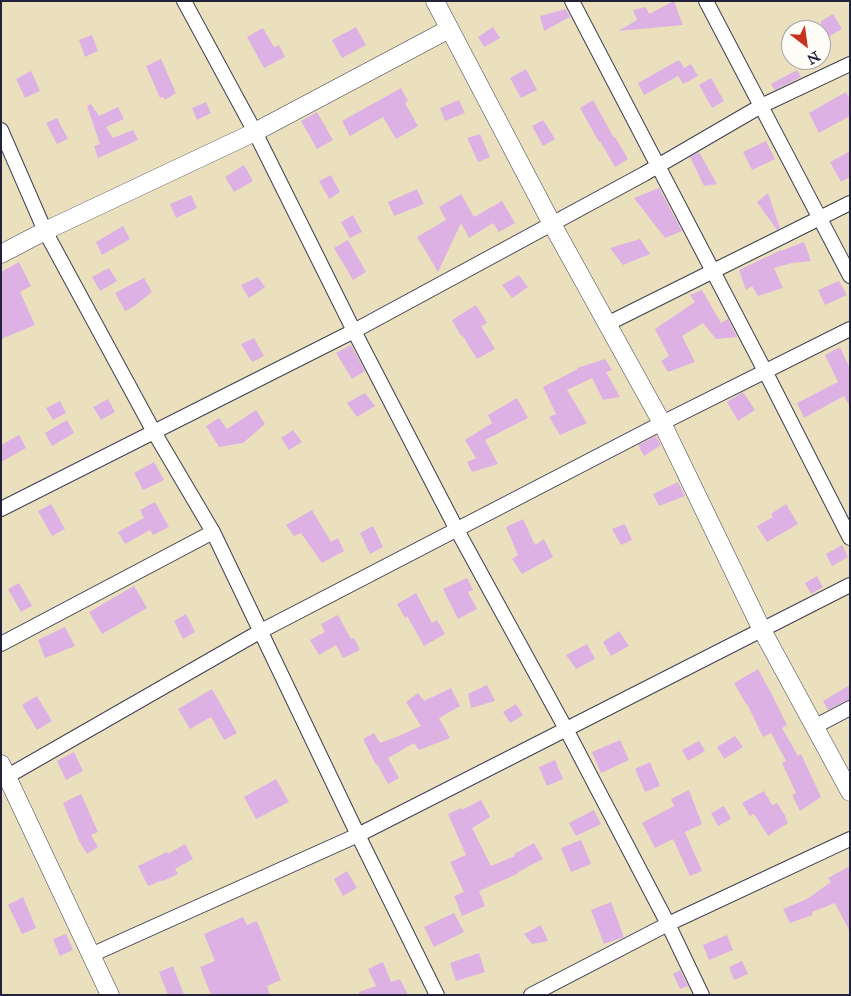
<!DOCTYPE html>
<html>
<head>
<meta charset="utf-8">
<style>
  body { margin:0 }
  #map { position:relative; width:851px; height:996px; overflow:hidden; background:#eae0bd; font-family:"IM FELL Great Primer",serif }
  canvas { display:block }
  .frame { position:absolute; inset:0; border:2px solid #22223b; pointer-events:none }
  .north { position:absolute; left:781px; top:20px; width:50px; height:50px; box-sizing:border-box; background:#fdfcf7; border:1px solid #a5a5ac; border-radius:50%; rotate:150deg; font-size:14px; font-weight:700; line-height:20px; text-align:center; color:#22223b }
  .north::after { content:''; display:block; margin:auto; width:18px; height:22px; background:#c8321e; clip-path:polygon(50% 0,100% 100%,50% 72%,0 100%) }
</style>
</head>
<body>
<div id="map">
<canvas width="851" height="996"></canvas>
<div class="frame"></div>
<div class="north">N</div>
</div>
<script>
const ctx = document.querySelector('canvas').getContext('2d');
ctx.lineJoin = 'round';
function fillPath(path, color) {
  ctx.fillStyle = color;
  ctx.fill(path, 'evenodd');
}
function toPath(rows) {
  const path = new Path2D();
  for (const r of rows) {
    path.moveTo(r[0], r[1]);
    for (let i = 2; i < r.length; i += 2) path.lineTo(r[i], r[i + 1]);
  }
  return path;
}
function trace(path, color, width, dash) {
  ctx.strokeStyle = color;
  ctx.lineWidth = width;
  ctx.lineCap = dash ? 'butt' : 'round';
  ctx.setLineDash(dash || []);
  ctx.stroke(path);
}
fillPath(toPath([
  [674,1,683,25,618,31,637,20,633,10,646,7,649,14],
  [566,9,570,17,544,31,540,16],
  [833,14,842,29,821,41,821,21],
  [356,27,366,45,342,58,332,40],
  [493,27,500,38,484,47,478,37],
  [263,28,274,47,279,45,285,57,264,68,247,37],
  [92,35,98,51,85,57,79,40],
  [161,59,176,93,165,100,163,97,160,98,146,66],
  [679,60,684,68,691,64,698,76,683,84,678,76,644,95,638,83],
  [526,69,537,90,521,98,510,78],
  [797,70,801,77,775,90,771,84],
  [31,71,40,91,25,98,16,79],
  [711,78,724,101,712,108,699,85],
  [401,88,408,101,405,103,418,126,396,139,383,117,350,136,342,121],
  [846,92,850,100,850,116,819,133,809,113],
  [459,100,465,113,445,121,440,108],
  [593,100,614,138,615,137,628,159,615,167,600,141,599,142,580,108],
  [206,102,211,113,197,120,192,108],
  [91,104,99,116,118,107,124,119,106,127,113,138,133,130,138,140,98,158,94,146,100,144,87,106],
  [317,112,333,140,317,149,301,121],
  [57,118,68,139,57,144,46,123],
  [543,120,555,139,543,146,532,126],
  [480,134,490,157,478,162,467,138],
  [766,141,775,159,752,170,743,152],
  [850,151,850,177,841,182,830,162],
  [699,152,717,184,704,186,690,157],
  [244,165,253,181,234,192,225,177],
  [331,175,340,192,329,199,319,181],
  [659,188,682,231,665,238,634,198],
  [417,189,424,204,394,216,388,202],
  [768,193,780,228,777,230,757,202],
  [461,194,474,217,502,201,515,223,499,232,493,223,469,238,461,223,438,272,417,237,446,220,439,207],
  [191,195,197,208,176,218,170,204],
  [353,215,362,232,350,238,341,222],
  [123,226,130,239,102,255,96,242],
  [640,239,650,254,623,265,610,248],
  [348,240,366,272,353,280,334,248],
  [804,242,811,261,792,263,774,268,783,288,758,296,752,286,746,290,739,270,781,250,781,251],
  [19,262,31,286,20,292,35,325,1,339,1,272],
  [109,268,117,281,100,291,92,277],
  [519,275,528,287,512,298,502,285],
  [258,277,265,287,249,298,241,285],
  [144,278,152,292,133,307,125,311,115,293],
  [839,281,847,295,825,305,818,290],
  [702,290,721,323,728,319,737,337,716,339,703,323,682,336,695,362,668,372,661,361,669,356,655,329,695,302,690,295],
  [476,305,487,323,481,326,495,349,477,359,462,335,461,336,452,320],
  [254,338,264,356,252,362,241,344],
  [351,345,365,371,352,379,336,353],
  [840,347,850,369,850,407,844,396,804,418,797,403,838,382,825,355],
  [605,359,612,370,606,372,620,397,603,400,592,378,567,390,587,423,560,435,549,417,556,414,543,387,578,369,577,368],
  [743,392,755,410,738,421,727,402],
  [365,393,375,406,357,417,347,403],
  [517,398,528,418,485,440,498,464,472,472,467,462,476,458,465,440,492,423,488,415],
  [108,399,115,412,101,420,93,407],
  [60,401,66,413,53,420,46,408],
  [256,410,265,424,243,443,219,447,206,426,219,418,227,429],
  [67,420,74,433,52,446,45,433],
  [293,430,302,442,289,450,281,438],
  [19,435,26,448,1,462,1,445],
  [656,436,661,445,644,456,638,445],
  [154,462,164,480,143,490,134,473],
  [678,482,685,496,659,506,653,494],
  [155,502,169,527,153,535,150,530,125,544,118,532,144,518,140,510],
  [51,504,65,529,52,536,38,511],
  [786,504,798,524,767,542,757,526,773,517,771,514],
  [312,510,331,542,338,538,344,551,322,563,301,533,294,536,286,525],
  [523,519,535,545,544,539,553,557,522,574,512,559,518,555,506,527],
  [625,524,632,540,621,545,612,529],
  [373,526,383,547,370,554,360,533],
  [842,545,848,557,832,566,826,554],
  [817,576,823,587,811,594,805,583],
  [467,578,473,590,468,592,477,609,458,619,443,589],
  [19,583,32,606,21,612,8,589],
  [134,586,147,608,102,634,89,612],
  [416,593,432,623,437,620,445,634,424,646,407,616,405,618,397,604],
  [186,614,195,632,183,639,174,621],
  [338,615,351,639,354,638,360,650,343,658,336,645,319,655,310,640,325,632,321,624],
  [65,627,75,646,45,658,38,640],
  [619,631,629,646,611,656,603,642],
  [587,644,595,659,576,669,566,655],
  [758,669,771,693,787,725,782,728,798,756,801,754,821,797,800,811,792,795,796,793,782,763,786,761,771,733,763,737,747,704,746,704,734,683],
  [487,685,495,701,471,708,468,694],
  [850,685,850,699,828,710,823,701],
  [451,688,460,706,439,718,450,738,419,750,414,743,388,758,399,778,388,784,377,764,376,765,363,739,374,733,380,743,399,736,421,726,406,702,418,693,424,701],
  [212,689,237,733,224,740,211,717,190,729,178,709],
  [37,696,52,721,37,730,22,705],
  [516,704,523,715,510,723,503,712],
  [735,736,743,747,724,759,717,747],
  [620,740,629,760,601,773,592,752],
  [699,741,705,751,688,761,682,750],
  [74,752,83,771,66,780,57,761],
  [555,760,563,779,547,786,539,767],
  [650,762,660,786,645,792,635,769],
  [276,779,289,802,256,819,244,797],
  [689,790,702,824,685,832,702,871,690,876,673,839,655,848,642,823,674,806,671,799],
  [764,791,772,805,777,803,786,817,785,817,788,823,768,836,754,814,750,816,742,803],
  [81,794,98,832,91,835,98,847,87,854,79,841,63,803],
  [481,800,490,817,472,828,491,866,515,856,514,854,534,843,543,859,518,872,519,873,479,891,485,906,462,916,454,896,464,892,450,862,466,855,448,814,461,808,462,810],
  [724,806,731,819,718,826,711,813],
  [594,810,601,824,576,836,569,823],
  [581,840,591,864,571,872,561,848],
  [185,844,193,859,175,869,178,874,163,881,163,880,148,886,138,866,167,852,168,854],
  [850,866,850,932,835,903,812,912,813,915,790,923,783,909,807,899,831,882,828,878],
  [347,871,357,888,343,896,334,879],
  [23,897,36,928,22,934,8,905],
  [611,902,624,937,604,944,591,910],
  [454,913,464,932,434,947,424,927],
  [243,917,247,925,257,921,281,980,267,986,270,995,211,995,200,967,215,961,204,934],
  [541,925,548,941,532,944,524,934],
  [66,934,73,950,60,956,53,939],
  [727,935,733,950,709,960,703,945],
  [479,953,485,972,456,981,450,963],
  [742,961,748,974,734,980,729,967],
  [383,962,391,982,400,979,408,995,359,995,359,992,376,986,368,969],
  [173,966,178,979,184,995,168,995,159,972],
  [680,970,688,986,680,989,673,974]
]), '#deb1e5');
const minor = toPath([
  [184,1,255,132,354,331,457,530,566,729,668,924,702,995],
  [572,1,765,371,850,538],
  [706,1,850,276],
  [1,130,45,231,154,432,213,532,358,835,437,995],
  [607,324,850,203],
  [1,509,354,331,644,174,761,106,850,64],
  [1,644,213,532],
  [814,727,850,708],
  [1,780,261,631,662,423,850,329],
  [91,955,358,835,850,585],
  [531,995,668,924,850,839]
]);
const tertiary = toPath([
  [435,1,552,224,662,423,762,630,850,792],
  [1,254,45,231,255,132,449,29],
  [1,764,110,995]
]);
trace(minor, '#403e4e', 16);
trace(tertiary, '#403e4e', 19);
trace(minor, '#fff', 14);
trace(tertiary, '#fff', 18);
</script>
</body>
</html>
